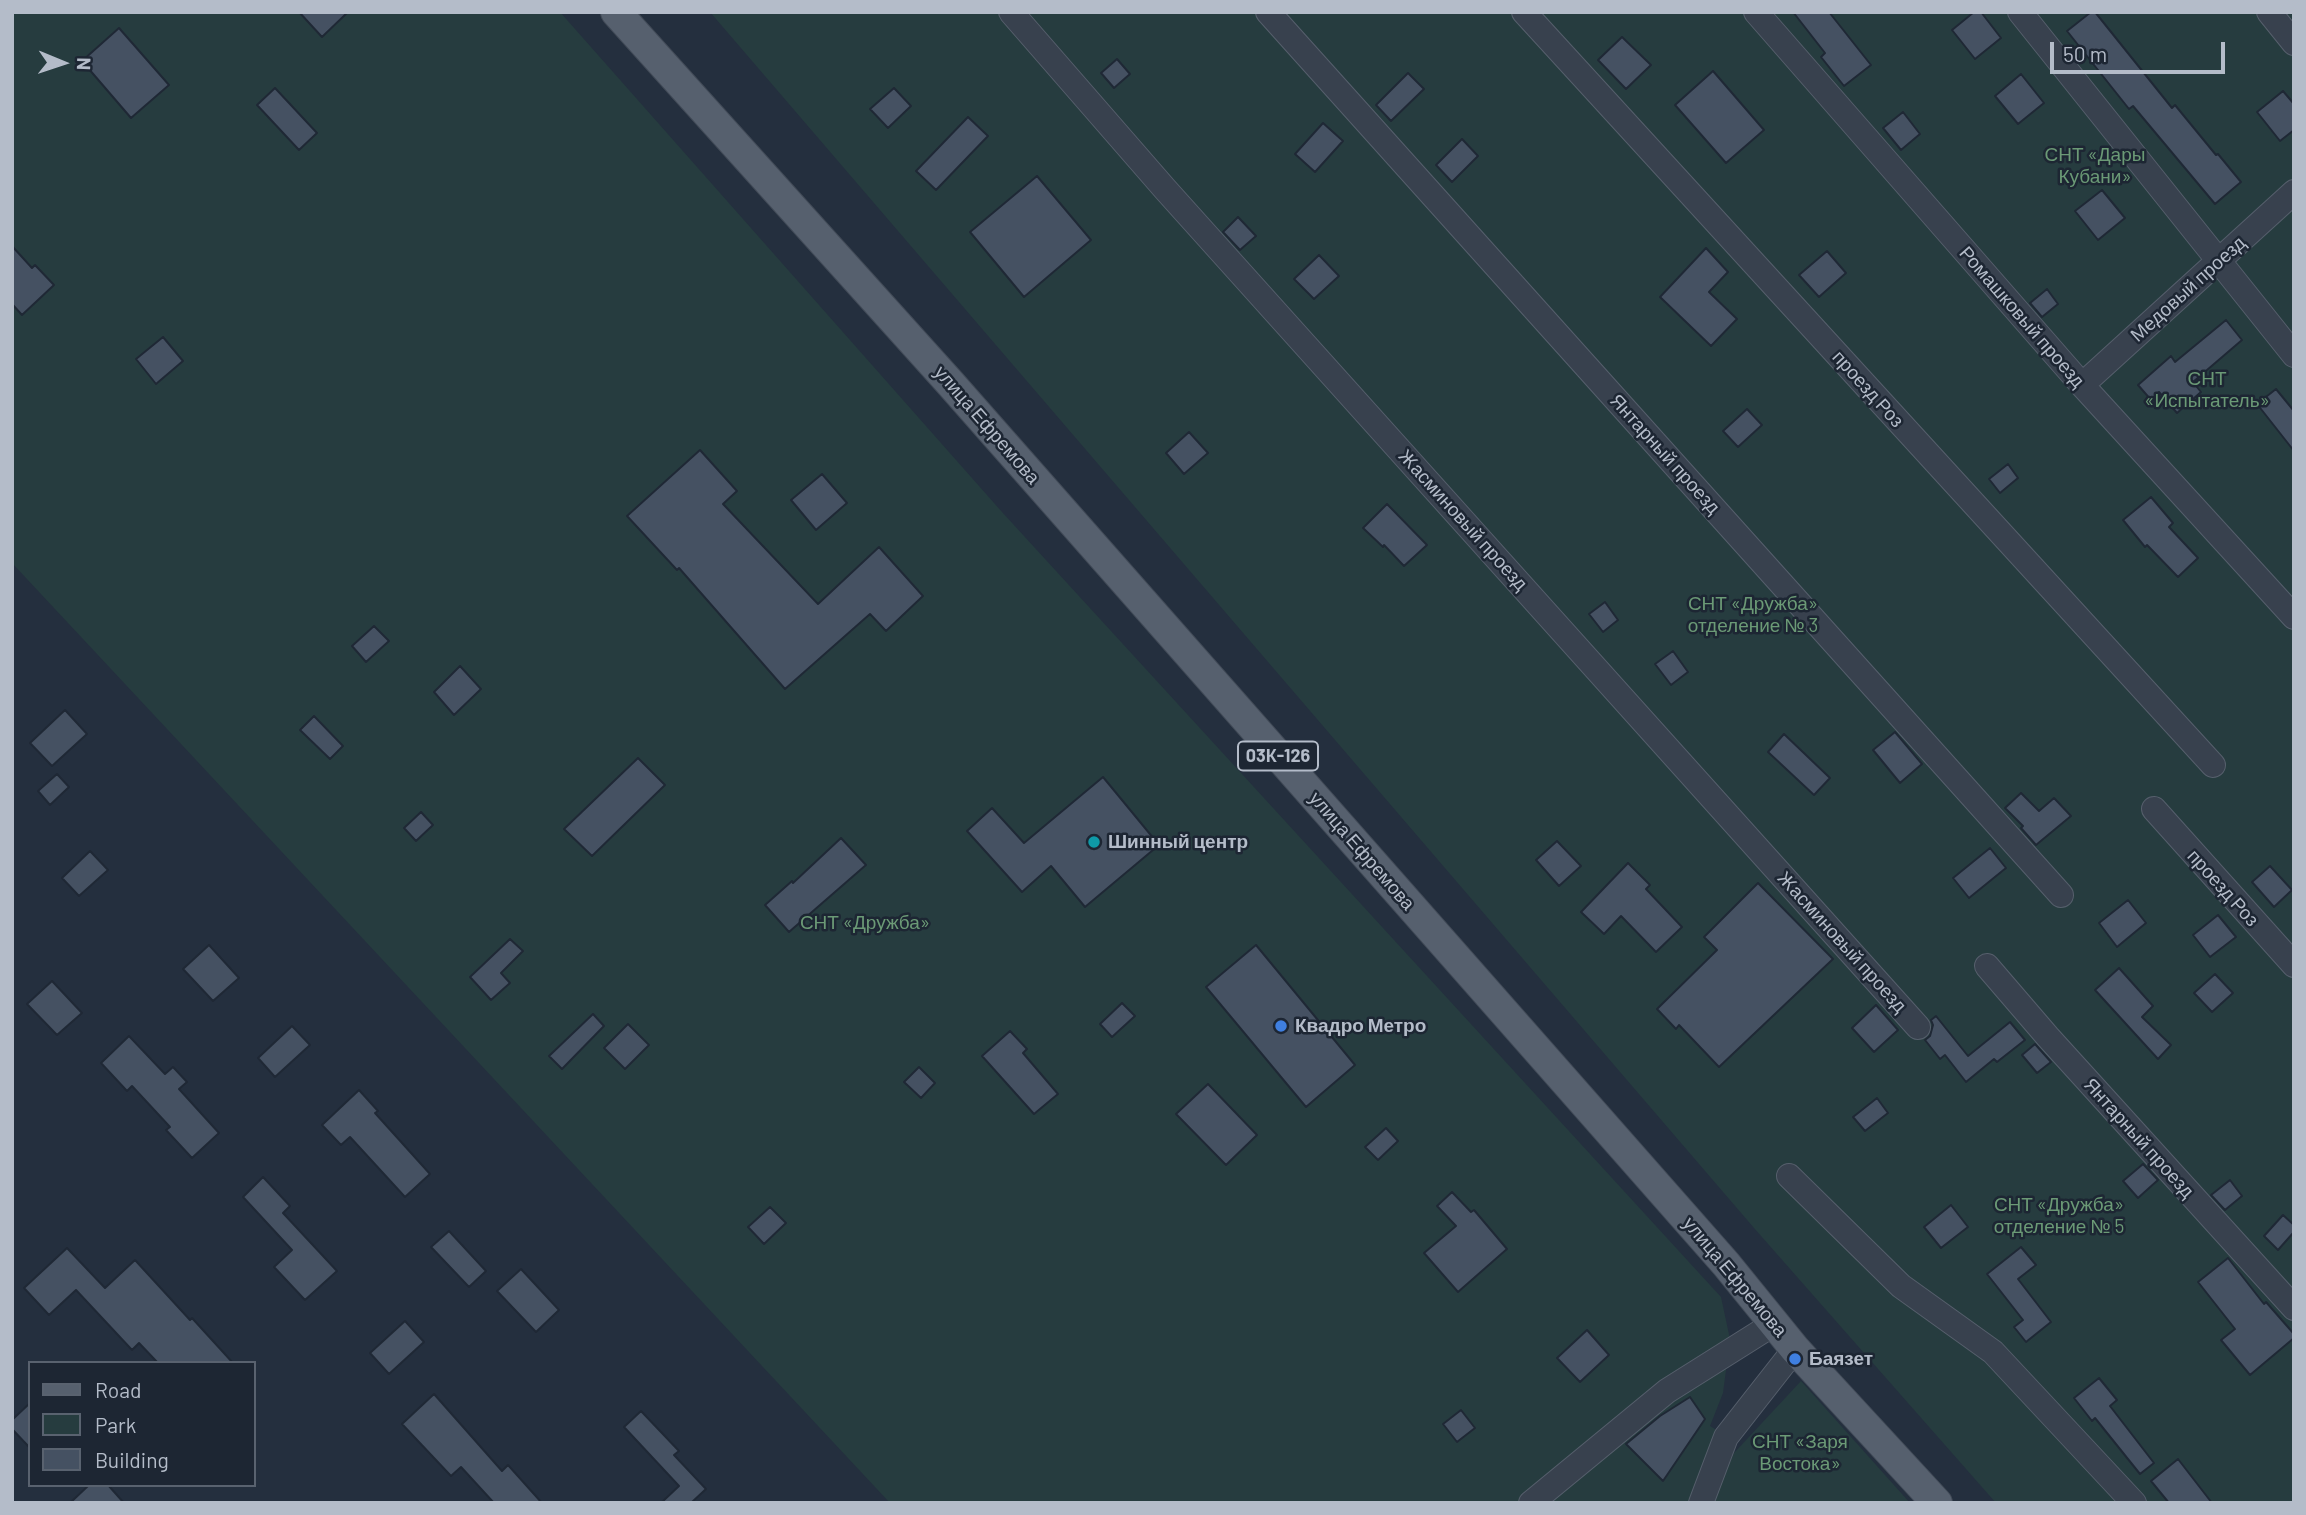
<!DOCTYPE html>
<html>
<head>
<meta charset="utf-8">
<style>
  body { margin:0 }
  #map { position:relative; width:2306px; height:1515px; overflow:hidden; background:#242f3e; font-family:Barlow,sans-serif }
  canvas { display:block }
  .frame { position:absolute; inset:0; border:14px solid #b4bcc9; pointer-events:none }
  .legend { position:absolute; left:28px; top:1361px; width:228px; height:126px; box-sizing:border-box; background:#1d2633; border:2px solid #59626f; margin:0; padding:9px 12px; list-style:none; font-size:21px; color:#b4bcc9 }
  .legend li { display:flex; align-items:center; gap:14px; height:35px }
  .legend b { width:35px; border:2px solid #59626f }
  .north { position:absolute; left:28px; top:28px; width:70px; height:70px; -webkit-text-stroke:5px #1d2633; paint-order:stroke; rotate:92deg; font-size:19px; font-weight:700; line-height:28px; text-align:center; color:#b4bcc9 }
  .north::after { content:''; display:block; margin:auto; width:24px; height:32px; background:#b4bcc9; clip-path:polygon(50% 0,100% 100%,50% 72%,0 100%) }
  .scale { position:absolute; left:2050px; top:42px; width:175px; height:32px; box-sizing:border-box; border:4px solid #b4bcc9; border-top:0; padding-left:9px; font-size:21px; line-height:24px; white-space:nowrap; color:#b4bcc9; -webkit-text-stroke:5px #1d2633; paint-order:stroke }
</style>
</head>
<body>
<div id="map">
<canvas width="2306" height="1515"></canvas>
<div class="frame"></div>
<ul class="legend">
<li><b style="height:9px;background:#56606e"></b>Road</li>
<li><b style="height:19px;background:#263c3f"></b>Park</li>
<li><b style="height:19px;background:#455162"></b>Building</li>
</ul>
<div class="north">N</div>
<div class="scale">50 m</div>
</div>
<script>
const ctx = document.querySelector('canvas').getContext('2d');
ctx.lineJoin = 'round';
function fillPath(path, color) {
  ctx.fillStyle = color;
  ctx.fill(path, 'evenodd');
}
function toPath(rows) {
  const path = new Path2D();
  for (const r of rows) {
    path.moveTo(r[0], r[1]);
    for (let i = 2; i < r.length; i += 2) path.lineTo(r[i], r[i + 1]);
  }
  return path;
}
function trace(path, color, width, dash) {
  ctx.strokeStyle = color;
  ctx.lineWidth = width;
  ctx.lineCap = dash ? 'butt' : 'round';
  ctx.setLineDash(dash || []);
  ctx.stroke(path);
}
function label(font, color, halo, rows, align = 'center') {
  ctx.font = font + ' Barlow,sans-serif';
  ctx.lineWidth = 5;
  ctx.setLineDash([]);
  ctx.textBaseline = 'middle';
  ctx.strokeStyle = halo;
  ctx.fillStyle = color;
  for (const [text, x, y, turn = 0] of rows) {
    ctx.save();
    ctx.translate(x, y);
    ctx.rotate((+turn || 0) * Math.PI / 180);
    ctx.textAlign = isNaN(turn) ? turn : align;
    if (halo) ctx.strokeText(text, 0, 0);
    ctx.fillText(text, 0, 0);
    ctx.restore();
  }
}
fillPath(toPath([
  [12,12,560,12,1002,512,1721,1297,1730,1339,1723,1393,1710,1426,1723,1434,1696,1503,890,1503,12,563],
  [710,12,2294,12,2294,1503,1996,1503,1754,1228],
  [1801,1381,1910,1503,1712,1503,1734,1453]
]), '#263c3f');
const building = toPath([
  [299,12,348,12,322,37,299,12],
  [1793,12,1829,12,1871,65,1844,86,1821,57,1825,53,1793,12],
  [1974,12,1981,12,2001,38,1975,59,1952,30,1974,12],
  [2091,12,2095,12,2172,108,2175,105,2216,155,2218,154,2241,182,2215,204,2133,106,2129,109,2067,31,2091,12],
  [119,28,169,85,131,118,82,61,119,28],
  [1622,37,1651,65,1626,89,1598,60,1622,37],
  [1117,59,1130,74,1114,88,1101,73,1117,59],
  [1713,71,1764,130,1726,163,1675,105,1713,71],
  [1408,73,1424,89,1391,121,1376,105,1408,73],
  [2021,74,2044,103,2018,124,1995,96,2021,74],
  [275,88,317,133,299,150,257,105,275,88],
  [894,88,911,106,888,128,870,109,894,88],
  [2283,91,2294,104,2294,130,2280,141,2257,112,2283,91],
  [1903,112,1920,134,1901,150,1883,128,1903,112],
  [968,117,988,136,936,190,916,171,968,117],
  [1323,123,1343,141,1315,172,1295,154,1323,123],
  [1462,139,1478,156,1452,182,1436,165,1462,139],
  [1037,176,1091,240,1024,297,970,232,1037,176],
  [2102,190,2125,218,2098,240,2075,211,2102,190],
  [1238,217,1256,236,1240,250,1223,232,1238,217],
  [12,246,32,268,35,265,54,285,22,315,12,304,12,246],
  [1706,248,1728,272,1709,292,1737,319,1711,346,1660,297,1706,248],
  [1827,251,1846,273,1819,297,1799,275,1827,251],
  [1319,255,1339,276,1314,299,1294,279,1319,255],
  [2047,289,2058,304,2042,317,2030,303,2047,289],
  [2226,320,2242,340,2193,382,2201,392,2177,413,2159,392,2151,400,2138,385,2171,356,2175,362,2226,320],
  [163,337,183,361,156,384,136,359,163,337],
  [2276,389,2294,411,2294,451,2257,404,2276,389],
  [1747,409,1762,425,1738,447,1723,431,1747,409],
  [1189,432,1208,453,1184,474,1166,453,1189,432],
  [700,450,737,491,723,504,818,604,879,547,923,596,886,631,870,614,785,689,679,568,677,570,627,516,700,450],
  [2008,464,2018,478,2000,493,1989,479,2008,464],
  [822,474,847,503,816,530,791,500,822,474],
  [2151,497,2173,523,2169,527,2198,558,2178,577,2147,545,2145,547,2123,520,2151,497],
  [1387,504,1427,545,1404,566,1384,545,1383,547,1363,528,1387,504],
  [1605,602,1618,620,1603,632,1589,614,1605,602],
  [374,626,389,641,366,662,352,646,374,626],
  [1673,651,1688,672,1671,685,1655,664,1673,651],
  [460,666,481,689,454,715,434,692,460,666],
  [65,710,87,734,52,766,30,743,65,710],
  [314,716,343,746,330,759,300,730,314,716],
  [1895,732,1922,764,1900,783,1873,750,1895,732],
  [1784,734,1830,778,1814,795,1768,752,1784,734],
  [638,758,665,785,592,856,564,829,638,758],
  [57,774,69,787,50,805,38,791,57,774],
  [1103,777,1159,845,1085,907,1051,866,1022,892,967,831,992,808,1024,843,1103,777],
  [2021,793,2039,811,2054,798,2071,816,2036,845,2021,828,2023,826,2005,808,2021,793],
  [421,812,433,825,416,841,404,828,421,812],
  [841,838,866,865,789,932,765,905,792,881,793,883,841,838],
  [1557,841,1581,866,1559,886,1536,860,1557,841],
  [1990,848,2006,868,1969,898,1953,878,1990,848],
  [90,851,108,870,79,896,62,878,90,851],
  [1628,863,1650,885,1646,889,1682,927,1656,952,1621,916,1604,934,1581,912,1628,863],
  [2270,866,2292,890,2274,907,2252,882,2270,866],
  [1758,883,1833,959,1719,1067,1679,1025,1676,1029,1657,1009,1717,950,1704,937,1758,883],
  [2128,900,2146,923,2117,947,2099,923,2128,900],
  [2218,915,2236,937,2210,957,2193,935,2218,915],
  [510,939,523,951,501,973,510,983,491,1000,470,977,510,939],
  [209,945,239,978,213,1001,183,969,209,945],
  [1256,945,1355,1065,1306,1107,1206,987,1256,945],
  [2119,968,2153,1006,2142,1017,2171,1045,2158,1059,2095,990,2119,968],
  [2215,974,2233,993,2212,1012,2194,993,2215,974],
  [52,981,82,1013,57,1035,27,1004,52,981],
  [1122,1003,1135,1016,1112,1037,1100,1024,1122,1003],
  [1876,1005,1898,1030,1874,1052,1852,1028,1876,1005],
  [593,1014,604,1026,562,1069,549,1056,593,1014],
  [1936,1016,1968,1056,2010,1022,2025,1040,1997,1062,1994,1059,1966,1082,1945,1055,1940,1059,1925,1040,1930,1036,1933,1025,1931,1020,1936,1016],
  [628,1024,649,1045,625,1069,604,1048,628,1024],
  [292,1026,310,1045,275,1077,258,1058,292,1026],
  [1010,1031,1027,1049,1023,1053,1058,1094,1034,1114,982,1056,1010,1031],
  [129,1036,165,1074,173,1067,187,1082,179,1089,219,1133,192,1158,166,1130,170,1127,132,1086,127,1091,101,1063,129,1036],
  [2035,1044,2051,1062,2037,1073,2022,1055,2035,1044],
  [919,1067,935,1083,921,1098,904,1082,919,1067],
  [1208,1084,1257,1135,1226,1165,1176,1114,1208,1084],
  [359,1090,378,1111,375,1113,430,1174,405,1197,350,1137,341,1145,322,1125,359,1090],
  [1877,1098,1888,1113,1865,1131,1853,1117,1877,1098],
  [1386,1128,1398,1141,1378,1160,1365,1147,1386,1128],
  [2143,1164,2158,1180,2138,1198,2123,1181,2143,1164],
  [263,1177,290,1206,283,1213,337,1271,305,1300,274,1267,292,1250,243,1197,263,1177],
  [2230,1180,2242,1196,2225,1210,2211,1195,2230,1180],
  [1452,1192,1471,1212,1474,1210,1507,1249,1458,1292,1424,1253,1456,1226,1437,1206,1452,1192],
  [1951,1205,1968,1227,1941,1248,1924,1227,1951,1205],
  [770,1207,786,1223,764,1244,748,1227,770,1207],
  [2283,1215,2294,1225,2294,1232,2278,1250,2264,1236,2283,1215],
  [449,1231,486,1271,469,1287,431,1247,449,1231],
  [2021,1247,2036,1265,2018,1279,2051,1322,2026,1342,2014,1327,2023,1320,1987,1274,2021,1247],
  [67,1248,105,1288,135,1260,190,1320,192,1318,233,1363,158,1363,139,1343,132,1350,76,1290,49,1315,24,1288,67,1248],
  [2228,1258,2264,1304,2266,1302,2294,1334,2294,1338,2250,1375,2221,1340,2235,1329,2198,1282,2228,1258],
  [521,1269,559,1310,536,1332,497,1291,521,1269],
  [405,1321,424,1342,389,1374,370,1353,405,1321],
  [1587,1330,1609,1355,1580,1382,1557,1358,1587,1330],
  [2099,1378,2117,1400,2110,1406,2154,1463,2140,1474,2095,1418,2092,1421,2074,1398,2099,1378],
  [434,1394,502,1471,508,1465,542,1503,494,1503,461,1467,451,1476,402,1424,434,1394],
  [1690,1397,1705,1419,1663,1481,1626,1444,1660,1416,1690,1397],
  [30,1403,30,1448,12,1429,12,1420,30,1403],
  [1461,1410,1475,1428,1457,1442,1443,1424,1461,1410],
  [641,1411,679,1451,674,1455,706,1489,691,1503,661,1503,679,1486,624,1427,641,1411],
  [2178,1459,2212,1503,2169,1503,2151,1481,2178,1459],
  [89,1485,108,1485,124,1503,70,1503,89,1485]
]);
fillPath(building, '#455162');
trace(building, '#1f2835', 2);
const minor = toPath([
  [1011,12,1165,189,1918,1027],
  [1268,12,2061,895],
  [1524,12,2213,765],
  [1756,12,2082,385,2294,617],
  [2020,12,2294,355],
  [2269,12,2294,43],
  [2082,385,2294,192],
  [2154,809,2294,965],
  [1987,966,2048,1037,2294,1308],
  [1789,1176,1901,1286,1993,1352,2134,1503],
  [1531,1503,1667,1391,1775,1323],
  [1701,1503,1726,1437,1795,1349]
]);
const major = toPath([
  [616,12,951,384,1726,1264,1795,1349,1937,1503]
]);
trace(minor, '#565f6c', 26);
trace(major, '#414a57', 32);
trace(minor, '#38414e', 24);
trace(major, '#56606e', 30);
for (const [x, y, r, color] of [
  [1094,842,7,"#0f9aa8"],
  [1281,1026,7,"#3f7fe0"],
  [1795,1359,7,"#3f7fe0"]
]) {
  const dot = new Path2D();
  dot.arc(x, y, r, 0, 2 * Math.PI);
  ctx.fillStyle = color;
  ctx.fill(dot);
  trace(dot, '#1d2633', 2.5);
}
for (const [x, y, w] of [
  [1278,756,80]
]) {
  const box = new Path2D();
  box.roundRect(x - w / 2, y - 14.5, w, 29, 5);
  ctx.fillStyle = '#1d2633';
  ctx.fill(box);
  trace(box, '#b4bcc9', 2);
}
label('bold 18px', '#b4bcc9', null, [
  ["03К-126",1278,756]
]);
label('19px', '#6b9a76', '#1d2633', [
  ["СНТ «Дары",2095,155],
  ["Кубани»",2095,177],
  ["СНТ",2207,379],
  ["«Испытатель»",2207,401],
  ["СНТ «Дружба»",1753,604],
  ["отделение № 3",1753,626],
  ["СНТ «Дружба»",865,923],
  ["СНТ «Дружба»",2059,1205],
  ["отделение № 5",2059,1227],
  ["СНТ «Заря",1800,1442],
  ["Востока»",1800,1464]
]);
label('19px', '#b4bcc9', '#1d2633', [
  ["Медовый проезд",2188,289,-42],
  ["Ромашковый проезд",2022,317,49],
  ["проезд Роз",1868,389,48],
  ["улица Ефремова",987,425,49],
  ["Янтарный проезд",1665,454,48],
  ["Жасминовый проезд",1463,520,48],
  ["улица Ефремова",1362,851,49],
  ["проезд Роз",2223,888,48],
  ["Жасминовый проезд",1842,942,48],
  ["Янтарный проезд",2139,1138,48],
  ["улица Ефремова",1735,1277,50]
]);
label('bold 19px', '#b4bcc9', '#1d2633', [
  ["Шинный центр",1108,842],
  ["Квадро Метро",1295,1026],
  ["Баязет",1809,1359]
], 'left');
</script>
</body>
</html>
